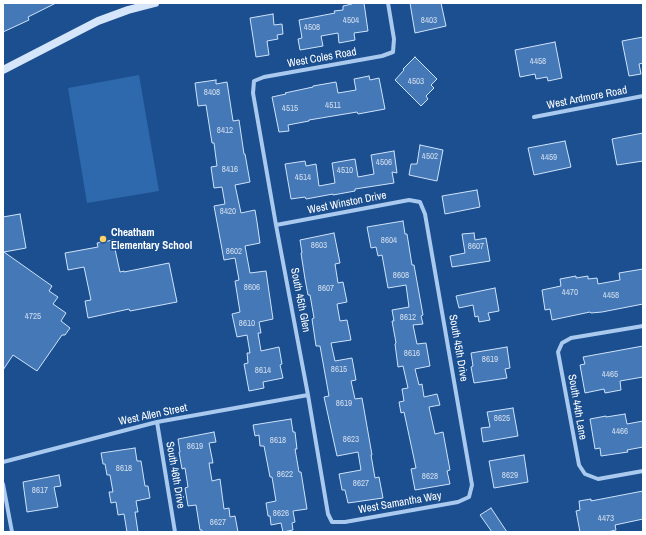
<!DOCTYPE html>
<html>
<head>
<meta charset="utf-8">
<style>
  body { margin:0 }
  #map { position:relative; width:646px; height:535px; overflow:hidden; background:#1b4f8f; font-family:"Archivo Narrow",sans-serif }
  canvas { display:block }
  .frame { position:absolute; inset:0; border:4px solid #fff; pointer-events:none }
</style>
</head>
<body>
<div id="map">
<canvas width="646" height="535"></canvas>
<div class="frame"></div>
</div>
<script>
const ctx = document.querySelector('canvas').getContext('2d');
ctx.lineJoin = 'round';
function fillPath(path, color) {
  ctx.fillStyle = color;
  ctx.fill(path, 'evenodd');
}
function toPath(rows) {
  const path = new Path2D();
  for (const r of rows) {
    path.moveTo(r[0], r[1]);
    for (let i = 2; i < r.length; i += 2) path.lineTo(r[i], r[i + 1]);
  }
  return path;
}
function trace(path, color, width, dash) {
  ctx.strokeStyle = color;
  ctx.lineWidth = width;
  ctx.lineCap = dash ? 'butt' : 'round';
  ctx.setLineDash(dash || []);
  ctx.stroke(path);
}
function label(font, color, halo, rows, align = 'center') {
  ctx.font = font + ' "Archivo Narrow",sans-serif';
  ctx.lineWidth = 3;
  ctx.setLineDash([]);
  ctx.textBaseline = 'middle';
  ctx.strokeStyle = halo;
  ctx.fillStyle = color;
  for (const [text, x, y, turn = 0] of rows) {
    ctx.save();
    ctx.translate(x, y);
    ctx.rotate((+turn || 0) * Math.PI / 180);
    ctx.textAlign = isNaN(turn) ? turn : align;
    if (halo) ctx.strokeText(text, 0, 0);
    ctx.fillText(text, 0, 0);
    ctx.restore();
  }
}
fillPath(toPath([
  [139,75,159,191,87,203,68,88]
]), '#2e69ad');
const building = toPath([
  [3,3,56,3,28,17,29,20,3,32,3,3],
  [352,3,364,3,368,31,354,33,355,40,339,43,338,33,321,36,323,46,300,50,298,39,302,38,299,20,335,13,334,11,343,10,343,6,352,4,352,3],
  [410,3,441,3,446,26,415,33,410,3],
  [273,14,274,25,282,24,283,34,277,35,278,39,267,41,269,55,256,57,250,18,273,14],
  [643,37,643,63,639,64,641,74,629,76,622,41,643,37],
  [555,42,562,78,548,81,547,77,536,79,535,74,520,77,515,50,555,42],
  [415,57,437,79,431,85,434,88,426,96,428,99,421,106,395,80,404,70,403,69,415,57],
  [369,76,370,80,379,78,385,109,358,114,357,112,309,120,309,121,288,125,289,131,279,132,272,97,286,94,285,93,313,87,313,86,336,82,338,93,356,90,354,79,369,76],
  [216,80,216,84,227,82,233,121,239,120,244,154,245,154,250,182,235,185,241,213,255,210,257,222,260,243,245,246,250,273,266,271,273,319,259,322,261,333,258,333,261,351,279,347,282,364,280,365,283,378,263,382,264,388,249,391,244,364,248,363,247,353,250,353,247,335,237,337,232,314,240,312,235,281,239,280,235,258,224,260,214,206,225,204,222,187,214,188,211,167,217,166,214,143,212,143,206,105,198,106,195,83,216,80],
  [643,133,643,161,617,165,612,139,643,133],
  [565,141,571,167,534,175,528,148,565,141],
  [420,145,443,150,437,181,409,175,411,164,417,164,420,145],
  [394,151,397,173,392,172,394,183,355,189,355,191,333,195,333,194,306,199,305,197,291,199,285,164,305,161,306,166,316,164,319,186,335,183,332,163,355,159,358,177,374,174,371,155,394,151],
  [477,190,480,207,445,214,442,196,477,190],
  [20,214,26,248,4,252,52,286,49,291,58,297,53,304,66,313,61,321,70,328,65,335,62,335,37,371,13,355,3,370,3,217,20,214],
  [403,221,405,234,407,234,412,265,414,265,423,315,421,316,423,324,413,325,417,344,426,343,430,366,415,369,419,385,422,384,424,397,437,394,440,405,429,407,435,434,443,432,450,470,447,471,450,484,415,490,411,469,416,468,404,412,401,413,399,402,404,401,402,389,408,388,403,366,398,367,395,344,396,343,392,321,394,321,392,310,409,307,406,285,388,288,382,255,378,256,376,247,371,248,367,227,403,221],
  [334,233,340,263,335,264,338,283,343,282,347,302,337,304,340,321,347,320,351,340,331,343,335,361,352,358,356,380,351,381,355,399,362,398,372,455,371,455,375,478,379,477,383,498,348,503,345,490,342,490,339,474,361,470,358,452,337,456,324,397,329,396,320,346,316,346,312,319,314,318,310,295,308,295,305,279,301,253,302,253,300,240,334,233],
  [474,233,475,240,486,238,490,261,452,267,450,256,465,253,462,234,474,233],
  [113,240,120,272,124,271,124,272,169,263,177,302,130,311,129,309,88,318,85,301,91,300,84,267,68,270,65,253,98,247,97,243,113,240],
  [643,269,643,304,602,312,591,313,590,312,552,320,550,309,545,310,542,290,561,286,560,279,576,276,576,278,588,276,588,279,597,278,598,284,620,280,619,273,643,269],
  [495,288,499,311,488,313,490,320,479,322,478,316,475,317,473,305,459,308,456,296,495,288],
  [643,346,643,377,620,381,621,390,605,393,604,389,585,393,580,365,585,364,583,357,643,346],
  [507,347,510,368,505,369,507,378,474,383,471,367,473,366,471,353,507,347],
  [513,408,518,436,483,442,481,428,490,427,487,412,513,408],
  [625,414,627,424,643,421,643,447,627,450,628,452,601,456,600,448,595,449,590,419,606,416,606,417,625,414],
  [291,419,293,432,295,432,297,449,295,449,299,472,301,472,307,509,293,511,295,522,292,523,293,530,283,532,281,523,271,525,270,516,268,516,266,503,276,501,272,477,270,477,264,446,260,446,259,435,255,436,253,425,291,419],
  [214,432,216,442,209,443,213,463,209,463,212,481,220,479,224,509,229,508,230,517,235,516,238,532,202,532,202,530,200,530,196,505,188,506,185,488,188,487,185,468,182,469,179,452,180,452,178,439,214,432],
  [135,448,137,461,141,461,145,486,148,486,150,498,136,501,138,512,135,512,138,532,127,532,124,514,118,515,116,502,111,503,109,492,113,492,110,475,107,475,105,464,103,464,101,453,135,448],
  [524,455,528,482,494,488,489,461,524,455],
  [59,475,61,486,54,487,58,507,27,512,23,482,59,475],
  [643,491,643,519,615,525,616,530,607,532,580,532,576,511,580,510,579,501,591,499,591,501,643,491],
  [491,508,507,532,492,532,480,515,491,508]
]);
fillPath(building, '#4478b7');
trace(building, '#cfe3fa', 1);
trace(toPath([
  [534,117,643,96],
  [276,225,409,200,420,202,425,214,472,485,469,497,458,502,345,522,332,522,328,514,308,395,276,225,253,93,254,81,264,77,382,56,393,52,394,39,388,3],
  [643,326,571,338,562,343,558,352,579,465,585,474,598,479,643,471],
  [157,422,175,532],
  [3,462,157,422,308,395],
  [3,484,12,532]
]), '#a9c9ee', 4);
trace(toPath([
  [3,70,98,21,128,10,155,3]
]), '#d6e6fa', 8);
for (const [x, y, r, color] of [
  [103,239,4,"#ffd166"]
]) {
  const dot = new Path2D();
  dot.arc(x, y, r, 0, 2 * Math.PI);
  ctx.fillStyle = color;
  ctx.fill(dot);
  trace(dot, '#1b4f8f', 1.5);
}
label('9px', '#d0dded', null, [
  ["4504",351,21],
  ["8403",429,21],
  ["4508",312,28],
  ["4458",538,62],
  ["4503",416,82],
  ["8408",212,93],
  ["4511",333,106],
  ["4515",290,109],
  ["8412",225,131],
  ["4502",430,157],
  ["4459",549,158],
  ["4506",384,163],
  ["8416",230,170],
  ["4510",345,171],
  ["4514",303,178],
  ["8420",228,212],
  ["8604",389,241],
  ["8603",319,246],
  ["8607",476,247],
  ["8602",234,252],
  ["8608",401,276],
  ["8606",252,288],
  ["8607",326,289],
  ["4470",570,293],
  ["4458",611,296],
  ["4725",33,317],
  ["8612",408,318],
  ["8610",247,324],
  ["8616",412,354],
  ["8619",490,360],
  ["8615",339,370],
  ["8614",263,371],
  ["4465",610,375],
  ["8619",344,404],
  ["8625",502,419],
  ["4466",620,432],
  ["8623",351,440],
  ["8618",278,441],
  ["8619",195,447],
  ["8618",124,469],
  ["8622",285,475],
  ["8629",510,476],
  ["8628",430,477],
  ["8627",361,484],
  ["8617",40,491],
  ["8626",281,514],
  ["4473",606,519],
  ["8627",218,523]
]);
label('11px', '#fff', '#1b4f8f', [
  ["West Coles Road",322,58,-10],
  ["West Ardmore Road",587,98,-11],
  ["West Winston Drive",347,203,-11],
  ["South 45th Glen",300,300,79],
  ["South 45th Drive",458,348,80],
  ["South 44th Lane",577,407,80],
  ["West Allen Street",153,415,-12],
  ["South 46th Drive",175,475,80],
  ["West Samantha Way",400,503,-10]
]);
label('bold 11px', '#fff', '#1b4f8f', [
  ["Cheatham",111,233],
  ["Elementary School",111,246]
], 'left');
</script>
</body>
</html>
